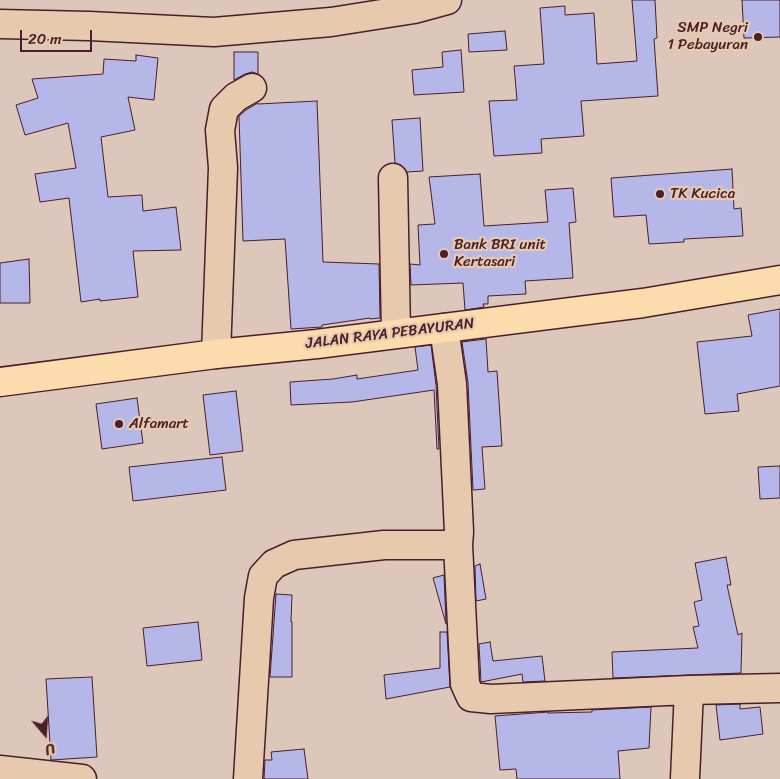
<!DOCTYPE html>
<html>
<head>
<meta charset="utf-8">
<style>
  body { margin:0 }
  #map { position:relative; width:780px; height:779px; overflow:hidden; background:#ddc6ba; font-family:Sriracha,sans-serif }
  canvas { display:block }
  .north { position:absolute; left:20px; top:709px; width:50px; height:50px; -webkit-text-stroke:4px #e7caae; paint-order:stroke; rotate:162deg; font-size:14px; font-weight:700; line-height:20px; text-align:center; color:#4a1f2b }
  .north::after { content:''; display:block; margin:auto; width:18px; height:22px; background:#4a1f2b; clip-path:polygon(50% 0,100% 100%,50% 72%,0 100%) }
  .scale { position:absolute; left:20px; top:30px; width:72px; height:22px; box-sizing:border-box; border:2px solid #4a1f2b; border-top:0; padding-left:6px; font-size:15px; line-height:18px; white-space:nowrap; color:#4a1f2b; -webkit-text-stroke:4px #e7caae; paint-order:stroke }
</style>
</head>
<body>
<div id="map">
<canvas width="780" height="779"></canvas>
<div class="north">U</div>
<div class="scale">20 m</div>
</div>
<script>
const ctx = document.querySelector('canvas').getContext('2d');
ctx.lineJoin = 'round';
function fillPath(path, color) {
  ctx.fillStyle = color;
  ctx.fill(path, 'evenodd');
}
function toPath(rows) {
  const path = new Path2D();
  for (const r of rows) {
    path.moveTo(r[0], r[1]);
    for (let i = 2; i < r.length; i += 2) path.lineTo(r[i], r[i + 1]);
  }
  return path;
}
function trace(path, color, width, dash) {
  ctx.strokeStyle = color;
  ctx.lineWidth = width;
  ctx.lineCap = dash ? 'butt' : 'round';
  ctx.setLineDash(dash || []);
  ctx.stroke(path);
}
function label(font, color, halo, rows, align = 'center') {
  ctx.font = font + ' Sriracha,sans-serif';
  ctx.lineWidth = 4.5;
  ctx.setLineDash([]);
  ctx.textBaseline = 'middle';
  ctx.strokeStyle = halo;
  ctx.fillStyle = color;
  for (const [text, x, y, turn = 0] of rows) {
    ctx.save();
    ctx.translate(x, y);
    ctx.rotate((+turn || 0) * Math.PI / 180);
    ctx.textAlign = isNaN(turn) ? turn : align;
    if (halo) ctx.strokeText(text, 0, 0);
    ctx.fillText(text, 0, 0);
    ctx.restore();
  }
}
const building = toPath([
  [632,0,655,0,657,38,654,39,658,96,581,101,584,136,541,139,542,153,494,156,489,101,517,100,514,66,544,64,540,8,565,6,565,15,594,13,597,64,637,61,632,0],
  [742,0,780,0,780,37,744,38,742,0],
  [505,31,507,50,469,52,468,34,505,31],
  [461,50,464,92,414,95,412,70,443,67,442,52,461,50],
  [234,52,258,52,258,74,252,72,245,74,234,80,234,52],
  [136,55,158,58,154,100,128,97,135,130,101,137,108,197,142,195,143,211,176,207,181,250,133,251,138,297,100,301,100,299,81,302,69,198,40,202,35,174,76,168,68,123,25,135,16,105,38,98,32,79,103,74,104,59,136,61,136,55],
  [317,101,323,262,379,264,380,318,370,319,370,318,322,325,322,327,291,329,285,239,243,241,239,116,246,110,258,103,258,104,317,101],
  [420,118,423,171,407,172,401,165,395,163,392,120,420,118],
  [732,169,734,209,741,208,743,236,684,239,684,242,649,244,646,215,614,217,611,178,732,169],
  [480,174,484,226,548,222,545,190,573,188,576,222,569,223,573,278,525,281,526,294,488,296,488,304,483,304,484,307,465,310,463,283,411,285,410,264,420,265,418,225,435,224,429,177,480,174],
  [29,259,30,303,0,303,0,263,29,259],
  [780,309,780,386,737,394,739,411,705,414,697,342,752,336,748,315,780,309],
  [486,339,488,372,497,371,502,446,482,447,485,489,473,490,468,383,462,342,486,339],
  [431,345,436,385,439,449,437,449,434,390,352,402,291,405,290,382,333,379,357,375,357,379,418,370,415,347,431,345],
  [236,391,243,451,210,455,203,395,236,391],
  [137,398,143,443,102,449,96,404,137,398],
  [222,457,226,490,133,501,129,467,222,457],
  [780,466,780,498,760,499,758,467,780,466],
  [726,557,731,585,727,585,738,635,742,633,741,673,613,678,612,652,698,648,693,627,699,626,694,602,702,600,695,563,726,557],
  [480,564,486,599,476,601,475,566,480,564],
  [444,575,446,624,433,578,444,575],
  [276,594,292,595,291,622,292,622,292,677,270,677,276,594],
  [198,622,202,660,147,666,143,628,198,622],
  [440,632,447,632,450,687,386,699,384,675,440,668,440,632],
  [490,642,493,661,542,656,545,681,523,682,522,674,481,682,479,644,490,642],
  [92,677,97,757,51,760,46,679,92,677],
  [740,704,740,709,760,707,763,734,720,740,716,705,740,704],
  [651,707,649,748,618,751,620,779,517,779,516,769,500,770,495,716,548,712,548,713,592,712,592,710,651,707],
  [304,749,308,779,264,779,265,760,272,760,271,752,304,749]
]);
fillPath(building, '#b5b7e8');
trace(building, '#4a1f2b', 1);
const minor = toPath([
  [0,24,89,26,214,32,331,22,414,9,447,0],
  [393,178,396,333],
  [444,328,452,384,459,532,458,545,465,684,471,697,491,699,689,690,780,688],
  [216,354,223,168,220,130,224,109,236,97,252,88],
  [0,770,82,779],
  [248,779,259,598,263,576,274,564,294,555,384,545,458,545],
  [685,779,689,690]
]);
const major = toPath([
  [0,382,216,354,317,344,643,303,780,280]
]);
trace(minor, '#4a1f2b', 31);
trace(major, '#4a1f2b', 31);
trace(minor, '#e7caae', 28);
trace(major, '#fcdcac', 28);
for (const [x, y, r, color] of [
  [758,37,5,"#4a1f2b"],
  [660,194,5,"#4a1f2b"],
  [444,254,5,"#4a1f2b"],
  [119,424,5,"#4a1f2b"]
]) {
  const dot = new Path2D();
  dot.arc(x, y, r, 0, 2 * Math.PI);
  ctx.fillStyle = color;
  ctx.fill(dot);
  trace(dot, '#e7caae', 2);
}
label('15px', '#4a1f2b', '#e7caae', [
  ["SMP Negri",748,28,"right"],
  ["1 Pebayuran",748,45,"right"],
  ["TK Kucica",670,194],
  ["Bank BRI unit",454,245],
  ["Kertasari",454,262],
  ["Alfamart",129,424]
], 'left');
label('15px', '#4a1f2b', '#e7caae', [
  ["JALAN RAYA PEBAYURAN",390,334,-7]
]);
</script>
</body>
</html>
